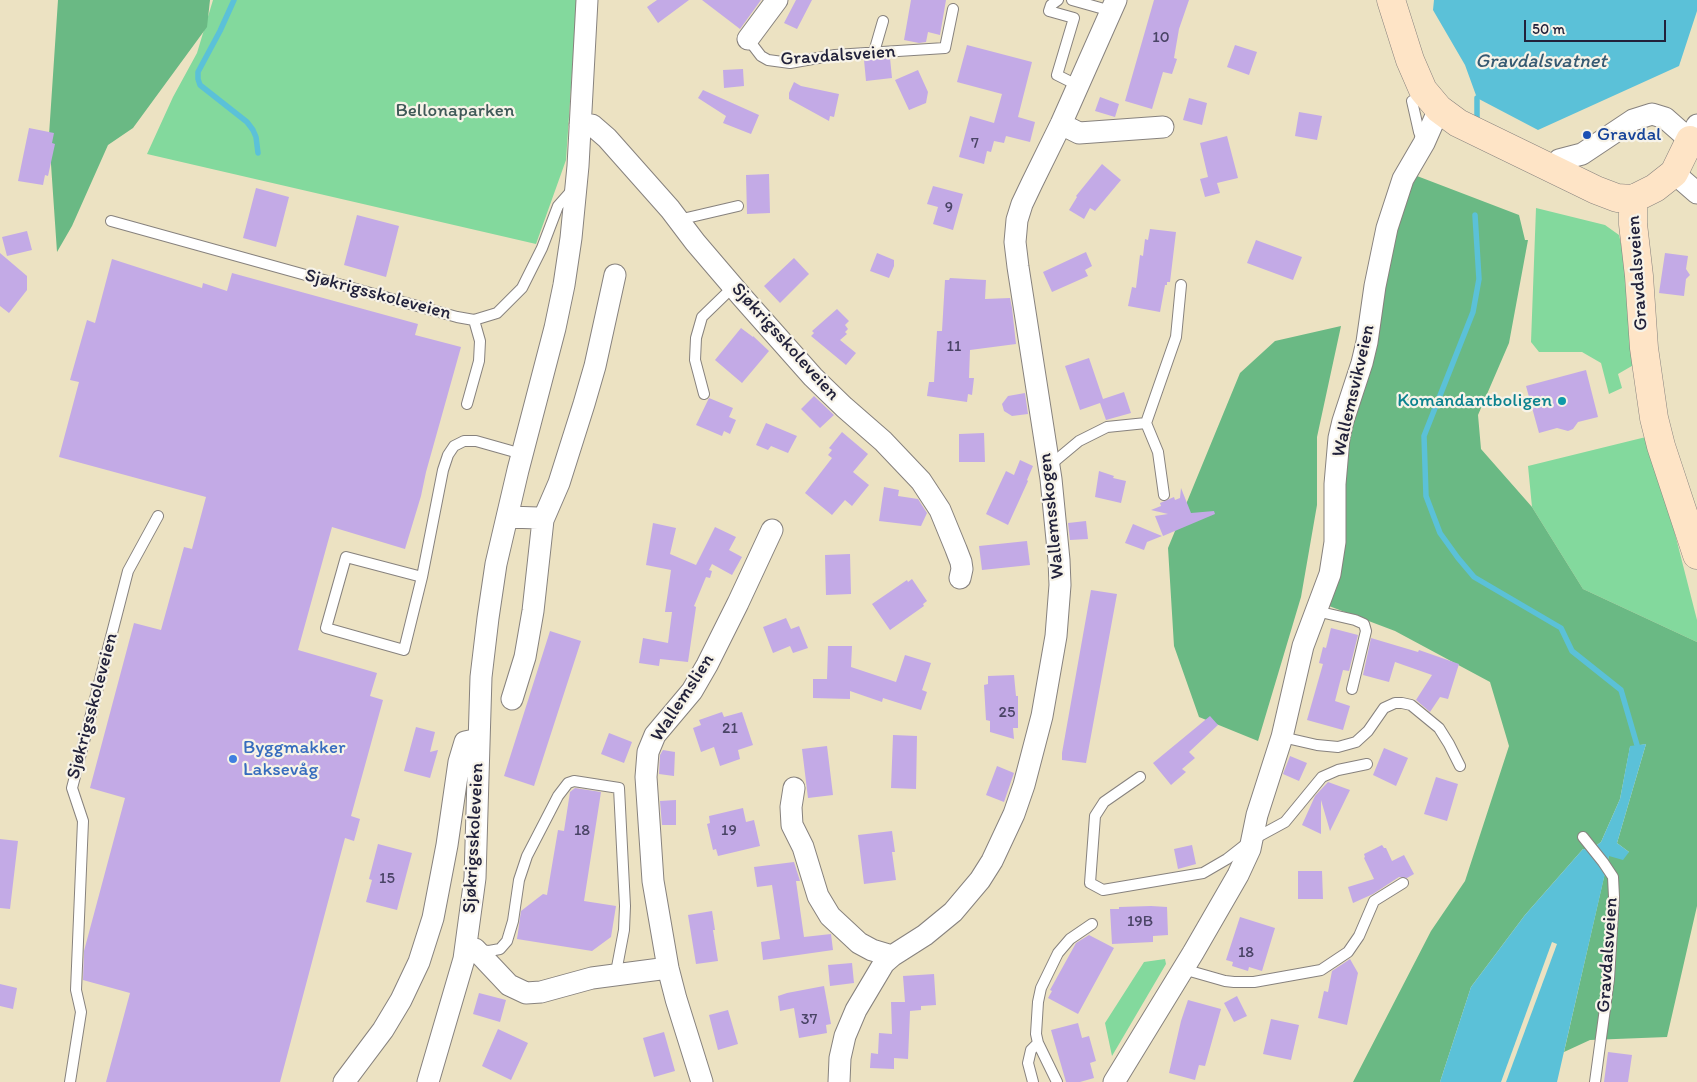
<!DOCTYPE html>
<html>
<head>
<meta charset="utf-8">
<style>
  body { margin:0 }
  #map { position:relative; width:1697px; height:1082px; overflow:hidden; background:#ece2c2; font-family:Itim,sans-serif }
  canvas { display:block }
  .scale { position:absolute; left:1524px; top:20px; width:142px; height:22px; box-sizing:border-box; border:2px solid #22223b; border-top:0; padding-left:6px; font-size:15px; line-height:18px; white-space:nowrap; color:#22223b; -webkit-text-stroke:4px #f7f3e8; paint-order:stroke }
</style>
</head>
<body>
<div id="map">
<canvas width="1697" height="1082"></canvas>
<div class="scale">50 m</div>
</div>
<script>
const ctx = document.querySelector('canvas').getContext('2d');
ctx.lineJoin = 'round';
function fillPath(path, color) {
  ctx.fillStyle = color;
  ctx.fill(path, 'evenodd');
}
function toPath(rows) {
  const path = new Path2D();
  for (const r of rows) {
    path.moveTo(r[0], r[1]);
    for (let i = 2; i < r.length; i += 2) path.lineTo(r[i], r[i + 1]);
  }
  return path;
}
function trace(path, color, width, dash) {
  ctx.strokeStyle = color;
  ctx.lineWidth = width;
  ctx.lineCap = dash ? 'butt' : 'round';
  ctx.setLineDash(dash || []);
  ctx.stroke(path);
}
function label(font, color, halo, rows, align = 'center') {
  ctx.font = font + ' Itim,sans-serif';
  ctx.lineWidth = 4.5;
  ctx.setLineDash([]);
  ctx.textBaseline = 'middle';
  ctx.strokeStyle = halo;
  ctx.fillStyle = color;
  for (const [text, x, y, turn = 0] of rows) {
    ctx.save();
    ctx.translate(x, y);
    ctx.rotate((+turn || 0) * Math.PI / 180);
    ctx.textAlign = isNaN(turn) ? turn : align;
    if (halo) ctx.strokeText(text, 0, 0);
    ctx.fillText(text, 0, 0);
    ctx.restore();
  }
}
fillPath(toPath([
  [213,0,577,0,566,160,536,244,147,154,173,97,197,53],
  [1536,208,1605,225,1619,235,1624,256,1637,363,1618,374,1622,388,1609,394,1601,363,1582,352,1539,352,1531,342],
  [1650,436,1697,620,1697,642,1583,589,1532,507,1528,466],
  [1165,959,1166,964,1112,1056,1105,1023,1144,962]
]), '#83d99d');
fillPath(toPath([
  [58,0,210,0,207,27,133,128,108,145,72,226,57,252,49,135],
  [1417,176,1519,215,1525,240,1528,240,1509,343,1478,415,1481,449,1532,507,1583,589,1697,642,1697,906,1667,1037,1590,1040,1564,1052,1609,855,1629,852,1617,843,1646,744,1630,747,1620,799,1601,842,1590,850,1583,849,1525,915,1471,987,1440,1082,1353,1082,1431,931,1465,881,1509,746,1490,682,1395,631,1329,606,1352,414,1400,209],
  [1341,326,1317,437,1317,505,1301,597,1258,741,1199,717,1174,646,1168,548,1240,373,1275,341]
]), '#6ab984');
fillPath(toPath([
  [1434,0,1697,0,1697,11,1679,66,1538,130,1477,98,1465,65,1433,10],
  [1646,744,1617,843,1629,852,1623,860,1609,856,1557,1082,1440,1082,1471,987,1525,915,1583,849,1590,850,1601,842,1620,799,1630,746]
]), '#5bc1d8');
fillPath(toPath([
  [1552,942,1557,944,1506,1082,1501,1082]
]), '#ece2c2');
trace(toPath([
  [234,0,220,31,198,72,198,79,200,85,247,122,253,130,256,137,258,153],
  [1477,117,1477,98],
  [1475,215,1479,279,1473,312,1424,436,1426,496,1440,533,1458,558,1474,577,1561,628,1572,651,1621,690,1637,745]
]), '#5bc1d8', 5.5);
fillPath(toPath([
  [657,0,689,0,658,23,647,7],
  [702,0,761,0,740,29],
  [796,0,812,0,797,29,784,23],
  [911,0,946,0,940,35,928,32,926,42,919,43,904,40],
  [1154,0,1189,0,1179,29,1174,58,1177,59,1172,74,1163,72,1152,109,1125,101],
  [967,45,1032,62,1018,117,1035,122,1030,142,1006,136,1004,143,994,141,991,152,987,151,984,164,959,157,970,116,994,123,1002,94,957,82],
  [1235,45,1257,52,1249,75,1227,67],
  [890,58,892,78,866,81,864,60],
  [743,69,744,86,724,88,723,70],
  [918,70,928,92,926,103,909,110,895,80],
  [794,82,801,86,839,94,834,117,830,116,829,121,789,99,789,93],
  [703,90,759,115,751,134,723,123,726,116,698,98],
  [1100,97,1119,104,1115,117,1095,111],
  [1189,98,1207,103,1202,125,1183,120],
  [1299,112,1322,116,1317,140,1295,136],
  [29,128,54,133,52,143,55,144,48,176,45,175,43,185,18,181],
  [1227,136,1238,178,1217,183,1220,193,1205,197,1200,179,1208,177,1200,143],
  [1102,164,1121,180,1095,211,1090,208,1084,219,1069,210,1077,197,1076,196],
  [769,174,770,213,747,214,746,175],
  [933,186,963,194,953,230,933,224,938,207,927,204],
  [256,188,289,197,276,247,243,238],
  [357,215,399,226,386,277,344,265],
  [1150,229,1176,232,1170,282,1167,282,1167,285,1165,285,1160,312,1128,306,1132,287,1136,288,1140,255,1143,256,1145,239,1148,240],
  [27,231,32,250,7,256,2,237],
  [1256,240,1302,257,1293,280,1247,263],
  [1086,252,1092,266,1085,270,1088,276,1052,292,1043,272],
  [0,253,27,276,27,290,9,313,0,306],
  [877,253,894,260,894,266,889,278,870,271],
  [1665,253,1688,256,1686,269,1690,275,1686,279,1684,296,1659,293],
  [794,258,809,274,780,303,764,286],
  [112,259,202,288,203,283,227,291,232,273,418,324,415,335,461,347,426,472,421,496,405,549,332,527,298,650,377,673,370,696,383,700,351,816,360,819,354,841,345,838,280,1082,106,1082,130,993,83,980,84,951,125,798,90,788,134,623,161,630,184,547,192,549,206,497,59,457,79,382,70,380,87,320,95,323],
  [950,278,986,280,985,299,1010,298,1012,308,1016,344,970,350,969,378,974,378,972,395,968,394,967,402,927,396,929,382,934,382,937,331,942,331,945,280,949,280],
  [837,309,849,321,845,325,848,329,845,332,847,334,840,340,856,353,846,365,811,336,814,333,812,331],
  [741,328,753,337,753,336,769,351,742,383,715,360],
  [1089,358,1103,399,1124,392,1131,413,1106,420,1100,403,1080,410,1065,366],
  [1586,370,1598,417,1578,422,1573,429,1568,431,1557,428,1539,433,1526,386],
  [1025,393,1028,414,1012,416,1004,411,1002,404,1008,396],
  [814,396,834,415,820,428,801,409],
  [709,398,733,408,729,417,736,420,730,434,724,431,722,436,696,425],
  [766,423,797,436,788,453,771,446,768,450,756,445],
  [842,432,868,454,853,472,869,485,852,506,845,500,832,515,805,493,832,458,828,455,832,450,829,448],
  [984,433,985,462,959,462,959,434],
  [1020,460,1033,466,1027,480,1028,481,1008,525,986,514,1006,471,1014,475],
  [1099,471,1114,476,1113,478,1126,481,1121,503,1095,497],
  [884,487,899,490,898,496,918,499,927,513,921,526,879,521],
  [1181,488,1191,513,1214,511,1215,514,1163,536,1155,516,1168,514,1151,510,1161,506,1160,503,1174,497,1175,500,1180,498],
  [1086,521,1088,539,1070,540,1068,523],
  [653,523,676,528,670,554,696,565,715,527,736,537,729,550,742,557,732,575,712,564,709,570,712,571,710,578,706,577,694,606,696,607,688,662,660,659,659,666,639,663,643,638,668,643,672,612,665,612,671,570,646,565],
  [1133,524,1162,536,1147,542,1144,550,1125,543],
  [1027,541,1030,565,982,570,979,546],
  [850,554,851,594,826,595,825,555],
  [912,579,927,601,923,604,924,606,890,630,872,604,907,580,908,582],
  [1091,590,1117,594,1086,763,1062,760,1062,753],
  [786,618,791,629,799,626,808,648,793,653,790,646,773,653,763,627],
  [1331,628,1358,635,1349,671,1343,670,1335,701,1350,706,1343,730,1307,720,1323,664,1319,663,1323,647,1326,648],
  [550,631,581,641,534,786,504,776],
  [1371,638,1418,652,1419,650,1459,664,1448,699,1440,697,1430,712,1416,700,1432,675,1395,662,1389,682,1363,675],
  [828,646,852,646,851,667,896,682,905,655,931,663,922,690,927,692,921,710,883,698,882,702,850,691,850,699,813,698,813,679,827,679],
  [1014,675,1016,696,1018,696,1018,728,1013,728,1014,739,990,732,990,721,986,720,984,685,988,684,988,676],
  [722,712,724,717,742,712,753,745,738,750,740,759,720,766,714,747,701,752,693,728,701,725,699,720],
  [1210,716,1218,725,1189,752,1195,758,1182,769,1186,772,1171,785,1153,763],
  [416,727,435,732,430,752,438,750,430,778,404,771],
  [609,733,632,742,624,763,601,754],
  [893,735,917,736,916,789,891,788],
  [827,746,833,795,808,798,802,749],
  [1384,748,1408,758,1396,786,1373,775],
  [663,750,675,752,674,776,659,774,660,755],
  [1290,756,1307,763,1299,781,1283,774],
  [997,766,1014,773,1004,802,986,795],
  [1436,777,1458,784,1447,821,1424,814],
  [1328,782,1350,790,1330,831,1321,800,1321,834,1302,825,1315,796],
  [575,788,601,792,584,901,616,906,611,937,592,951,517,939,521,911,543,894,547,895,558,830,564,831,570,792],
  [676,800,676,825,662,825,660,801],
  [743,808,746,822,754,820,760,846,718,856,716,849,713,850,707,824,710,823,709,816],
  [892,831,895,852,892,852,896,880,864,884,858,835],
  [0,839,18,841,10,909,0,908],
  [378,844,412,853,397,910,366,902,372,880,369,879],
  [1192,845,1196,864,1178,869,1174,849],
  [1382,845,1384,848,1386,848,1392,861,1404,855,1414,874,1407,878,1399,877,1373,894,1353,903,1348,887,1374,879,1364,858,1365,857,1364,854],
  [794,862,800,881,796,881,804,937,831,934,833,950,763,960,761,942,780,939,772,885,757,887,754,867],
  [1298,871,1322,871,1323,899,1298,899],
  [1151,906,1167,907,1168,935,1153,936,1153,942,1112,944,1110,909,1119,909,1119,907],
  [712,911,715,930,713,930,718,961,696,964,688,915],
  [1240,917,1275,928,1262,971,1249,967,1248,971,1232,966,1233,962,1226,960],
  [1089,935,1114,948,1078,1014,1048,998,1052,991,1050,990,1076,943],
  [1350,959,1358,973,1347,1025,1318,1018,1324,991,1328,992,1332,971],
  [852,963,854,983,830,986,828,965],
  [934,974,936,1005,921,1006,921,1010,910,1011,908,1059,894,1058,894,1069,870,1068,871,1053,878,1054,879,1033,892,1034,891,1002,905,1002,903,976],
  [0,984,17,988,13,1009,0,1006],
  [824,986,831,1024,826,1025,827,1033,799,1038,794,1008,780,1011,778,996,787,993],
  [479,993,506,1000,500,1022,473,1014],
  [1237,996,1247,1016,1234,1022,1224,1003],
  [1188,1000,1221,1009,1205,1066,1199,1065,1195,1080,1169,1073,1181,1021],
  [728,1010,738,1044,718,1050,709,1015],
  [1271,1019,1299,1025,1291,1060,1263,1054],
  [1078,1023,1082,1038,1089,1036,1096,1061,1090,1063,1094,1078,1080,1082,1066,1082,1051,1030],
  [498,1029,528,1043,511,1080,482,1066],
  [664,1032,675,1071,654,1077,643,1038],
  [1608,1052,1632,1055,1628,1082,1604,1082]
]), '#c3aae6');
const lane = toPath([
  [1058,0,1051,5,1049,11,1074,18,1057,75,1077,85],
  [1072,0,1111,11],
  [748,39,761,56,768,60,790,63,835,55,945,48,953,9],
  [874,52,883,21],
  [1412,101,1419,132,1423,142],
  [678,220,738,206],
  [111,221,457,317,474,320,497,313,522,288,542,248,558,206,573,189],
  [704,394,695,360,696,338,702,317,734,286,733,285],
  [467,404,479,361,480,341,474,320],
  [1146,423,1158,452,1164,495],
  [1049,466,1079,441,1107,427,1146,423,1176,337,1181,285],
  [422,577,346,557,326,628,404,650,422,577,443,470,448,455,454,446,464,441,476,441,522,454],
  [1316,611,1355,620,1364,624,1366,631,1352,689],
  [1282,737,1317,745,1338,747,1356,742,1368,731,1384,708,1395,703,1402,703,1411,705,1439,728,1449,744,1460,766],
  [1140,777,1104,802,1095,816,1090,883,1103,890,1203,873,1227,859,1250,841,1285,822,1322,777,1338,770,1367,764],
  [1583,837,1603,862,1613,877,1614,897,1609,979,1595,1082],
  [479,950,489,951,500,949,507,941,513,921,519,880,527,856,558,796,568,783,574,781,619,788,625,906,624,930,617,967,618,975],
  [1183,969,1225,981,1234,982,1254,982,1321,970,1348,952,1359,936,1374,901,1403,883],
  [70,1082,81,1012,76,990,83,821,72,788,128,571,158,516],
  [1033,1082,1028,1063,1031,1050,1038,1043],
  [1057,1082,1038,1043,1036,1034,1038,1002,1041,988,1058,953,1070,939,1092,924]
]);
const street = toPath([
  [748,39,777,0],
  [1061,124,1079,133,1163,127],
  [580,125,592,125,607,138,670,209,695,242,742,297,813,377,844,407,883,441,921,481,940,510,956,549,961,562,962,569,960,578],
  [1551,169,1559,160,1582,154,1633,120,1652,114,1665,118,1690,140,1697,125],
  [1674,173,1697,193],
  [508,517,538,518,543,520,533,611,525,657,512,699],
  [543,520,559,483,584,404,595,366,615,275],
  [794,788,791,807,792,825,803,847,818,896,830,916,859,943,872,950,892,956],
  [466,947,475,949,509,985,526,993,541,992,592,978,668,968],
  [344,1082,383,1030,401,1000,419,962,433,918,447,845,459,762,465,742,479,739],
  [428,1082,464,959,475,878,481,677,488,618,496,564,518,470,555,328,564,285,571,238,578,166,587,0],
  [702,1082,676,999,668,968,653,881,646,777,648,752,655,735,692,691,707,665,738,603,772,530],
  [839,1082,840,1058,845,1036,856,1010,884,963,892,956,925,935,953,912,980,880,992,861,1014,814,1024,785,1042,716,1056,636,1060,585,1059,560,1051,479,1018,267,1015,242,1017,220,1022,204,1032,183,1061,124,1116,0],
  [1114,1082,1193,953,1238,875,1250,849,1257,815,1282,737,1303,646,1330,574,1335,542,1335,484,1339,438,1343,421,1362,363,1367,342,1375,286,1387,228,1403,179,1424,143,1439,109]
]);
const secondary = toPath([
  [1391,0,1410,60,1423,90,1439,109,1458,123,1596,190,1617,198,1633,199,1655,188,1674,173,1690,140],
  [1633,199,1633,224,1639,276,1644,348,1654,418,1661,446,1697,555]
]);
trace(lane, '#87827e', 12);
trace(street, '#87827e', 23);
trace(secondary, '#87827e', 29);
trace(lane, '#fff', 10);
trace(street, '#fff', 21);
trace(secondary, '#fee4c6', 28);
for (const [x, y, r, color] of [
  [1587,135,5,"#1a4fb4"],
  [1562,401,5,"#0f9aa8"],
  [233,759,5,"#3f7fe0"]
]) {
  const dot = new Path2D();
  dot.arc(x, y, r, 0, 2 * Math.PI);
  ctx.fillStyle = color;
  ctx.fill(dot);
  trace(dot, '#f7f3e8', 2);
}
label('16px', '#4a4466', null, [
  ["10",1161,38],
  ["7",975,144],
  ["9",949,208],
  ["11",954,347],
  ["25",1007,713],
  ["21",730,729],
  ["18",582,831],
  ["19",729,831],
  ["15",387,879],
  ["19B",1140,922],
  ["18",1246,953],
  ["37",809,1020]
]);
label('19px', '#22223b', '#f7f3e8', [
  ["Gravdalsveien",838,56,-4],
  ["Gravdalsveien",1638,273,-94],
  ["Sjøkrigsskoleveien",378,295,15],
  ["Sjøkrigsskoleveien",785,342,48],
  ["Wallemsvikveien",1354,391,-77],
  ["Wallemsskogen",1052,516,-96],
  ["Wallemslien",683,698,-57],
  ["Sjøkrigsskoleveien",93,706,-75],
  ["Sjøkrigsskoleveien",474,838,-87],
  ["Gravdalsveien",1608,955,-86]
]);
label('19px', '#3f5958', '#f7f3e8', [
  ["Bellonaparken",455,111]
]);
label('19px', '#164399', '#f7f3e8', [
  ["Gravdal",1597,135]
], 'left');
label('19px', '#0d838f', '#f7f3e8', [
  ["Komandantboligen",1552,401]
], 'right');
label('19px', '#366cbe', '#f7f3e8', [
  ["Byggmakker",243,748],
  ["Laksevåg",243,770]
], 'left');
label('italic 20px', '#365a72', '#f7f3e8', [
  ["Gravdalsvatnet",1541,62]
]);
</script>
</body>
</html>
